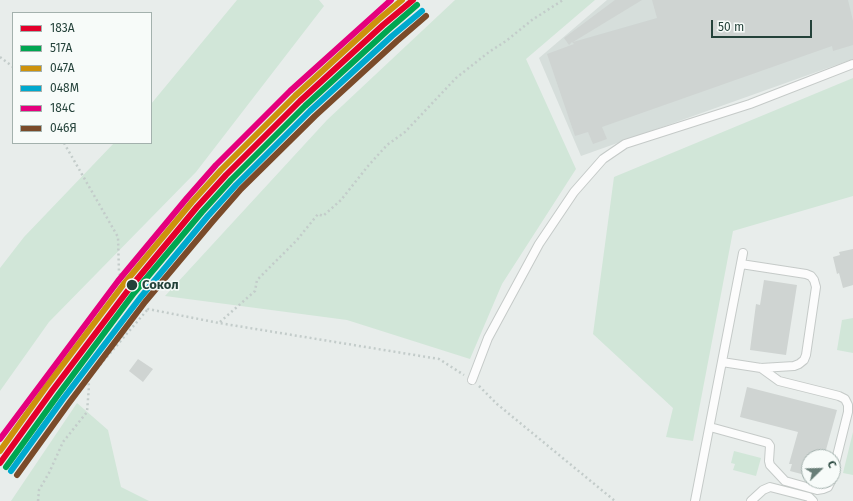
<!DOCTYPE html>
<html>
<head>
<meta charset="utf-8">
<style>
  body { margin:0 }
  #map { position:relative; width:853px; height:501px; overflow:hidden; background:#e8edeb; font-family:"Fira Sans",sans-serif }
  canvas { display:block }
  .legend { position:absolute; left:12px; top:12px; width:140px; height:132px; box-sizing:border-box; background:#f7fbf9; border:1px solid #a3b1ad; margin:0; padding:5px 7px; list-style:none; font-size:12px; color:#24423a }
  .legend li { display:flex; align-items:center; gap:8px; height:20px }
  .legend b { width:20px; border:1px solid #a3b1ad }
  .north { position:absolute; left:801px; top:449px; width:40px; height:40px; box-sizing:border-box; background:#f7fbf9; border:1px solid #a3b1ad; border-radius:50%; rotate:67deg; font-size:11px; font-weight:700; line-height:16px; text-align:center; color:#24423a }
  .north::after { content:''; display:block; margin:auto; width:14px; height:18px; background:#697e78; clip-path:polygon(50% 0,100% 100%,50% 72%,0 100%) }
  .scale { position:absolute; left:711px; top:20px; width:101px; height:18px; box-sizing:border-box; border:2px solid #24423a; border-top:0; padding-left:5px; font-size:12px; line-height:14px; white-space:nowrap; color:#24423a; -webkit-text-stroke:3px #f7fbf9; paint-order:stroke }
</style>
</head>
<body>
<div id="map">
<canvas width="853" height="501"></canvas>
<ul class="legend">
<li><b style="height:5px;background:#e4002b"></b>183А</li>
<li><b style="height:5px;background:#00a651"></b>517А</li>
<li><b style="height:5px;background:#cd920c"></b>047А</li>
<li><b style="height:5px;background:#00a9ce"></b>048М</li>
<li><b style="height:5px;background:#e5007d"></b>184С</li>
<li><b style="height:5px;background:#7a4b2a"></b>046Я</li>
</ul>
<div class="north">С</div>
<div class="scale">50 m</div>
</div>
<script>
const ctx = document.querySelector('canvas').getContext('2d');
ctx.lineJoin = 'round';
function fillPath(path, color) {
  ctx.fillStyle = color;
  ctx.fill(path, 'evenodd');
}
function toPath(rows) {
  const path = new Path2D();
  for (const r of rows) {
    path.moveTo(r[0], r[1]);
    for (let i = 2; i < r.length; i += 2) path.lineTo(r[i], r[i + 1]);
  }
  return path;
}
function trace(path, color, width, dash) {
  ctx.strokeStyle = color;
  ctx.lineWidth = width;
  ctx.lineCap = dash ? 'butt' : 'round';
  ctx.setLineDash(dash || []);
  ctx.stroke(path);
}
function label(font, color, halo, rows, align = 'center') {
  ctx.font = font + ' "Fira Sans",sans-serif';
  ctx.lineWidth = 3;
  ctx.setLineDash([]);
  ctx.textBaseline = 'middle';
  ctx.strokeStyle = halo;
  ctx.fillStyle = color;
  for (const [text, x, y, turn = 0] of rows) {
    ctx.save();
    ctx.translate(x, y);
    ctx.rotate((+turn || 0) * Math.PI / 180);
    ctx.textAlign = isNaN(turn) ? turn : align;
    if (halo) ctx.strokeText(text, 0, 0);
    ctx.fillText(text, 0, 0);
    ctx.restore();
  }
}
fillPath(toPath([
  [607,0,853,0,853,59,581,156,539,58]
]), '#d6dedb');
fillPath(toPath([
  [237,0,319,0,324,6,196,172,49,322,0,391,0,268,24,237,114,143,151,143,151,104],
  [455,0,595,0,526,59,576,169,502,284,470,359,347,320,165,296,327,120],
  [853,78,853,196,733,231,693,441,666,437,673,408,593,334,614,177],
  [853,318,853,353,837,350,842,320],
  [77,403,108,430,121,487,149,501,11,501],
  [853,432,853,475,843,473],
  [734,451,761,458,756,476,733,470,735,464,731,463]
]), '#d1e6d8');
fillPath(toPath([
  [615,0,642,0,573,42,657,18,652,0,848,0,853,21,853,45,833,51,832,46,602,127,607,139,593,144,588,132,575,136,547,54,574,44,572,42,569,45,564,38],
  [853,249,853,285,843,288,839,273,837,274,833,257,840,255,839,252],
  [764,280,797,285,786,355,750,350,756,304,760,305],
  [138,359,153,369,143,382,129,371],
  [747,387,837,410,824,457,809,457,809,476,790,471,792,464,789,464,798,432,740,417]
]), '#cfd4d2');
const lane = toPath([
  [722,362,761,368,794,366,799,364,804,360,806,355,816,287,814,280,811,276,806,274,741,264],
  [761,368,779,381,839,396,845,399,848,405,848,412,833,472],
  [472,380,488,338,539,244,574,192,603,159,625,144,750,104,853,64],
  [710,427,768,443,770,446,769,461,770,465,785,481,817,490,823,489,828,487,831,481],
  [695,501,743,253],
  [751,501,763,490,770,487,809,497,813,501]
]);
trace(lane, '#c5cac8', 10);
trace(toPath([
  [0,57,13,67],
  [64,143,118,237,119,273,129,289,148,309,219,323,439,359,464,375],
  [220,322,255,291,257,280,297,240,318,214,323,216,341,200,368,166,387,145,405,132,456,78,489,52,506,41,532,20,563,0],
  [479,386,497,404,615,501],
  [38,501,39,490,49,473,63,442,87,412,89,386,88,379,148,309]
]), '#c3ccca', 2.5, [2, 3]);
trace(lane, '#fcfcfc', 8);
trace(toPath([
  [0,463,52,391,129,289,197,207,226,175,300,101,383,25,413,0]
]), '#e4002b', 6);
trace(toPath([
  [6,467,58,395,134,293,202,212,231,180,305,106,388,30,417,5]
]), '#00a651', 6);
trace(toPath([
  [0,451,46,387,123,285,192,202,221,170,295,96,378,20,402,0]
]), '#cd920c', 6);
trace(toPath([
  [11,471,63,399,140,298,208,216,236,185,310,111,392,36,422,11]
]), '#00a9ce', 6);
trace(toPath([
  [0,439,118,281,187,198,216,165,290,91,391,0]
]), '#e5007d', 6);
trace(toPath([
  [17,475,69,403,145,302,213,221,241,189,315,116,397,41,426,16]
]), '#7a4b2a', 6);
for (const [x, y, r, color] of [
  [132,285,6,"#24423a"]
]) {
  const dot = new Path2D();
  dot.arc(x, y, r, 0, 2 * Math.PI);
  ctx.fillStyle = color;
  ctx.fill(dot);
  trace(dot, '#f7fbf9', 1.5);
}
label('bold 13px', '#24423a', '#f7fbf9', [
  ["Сокол",142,285]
], 'left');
</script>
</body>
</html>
